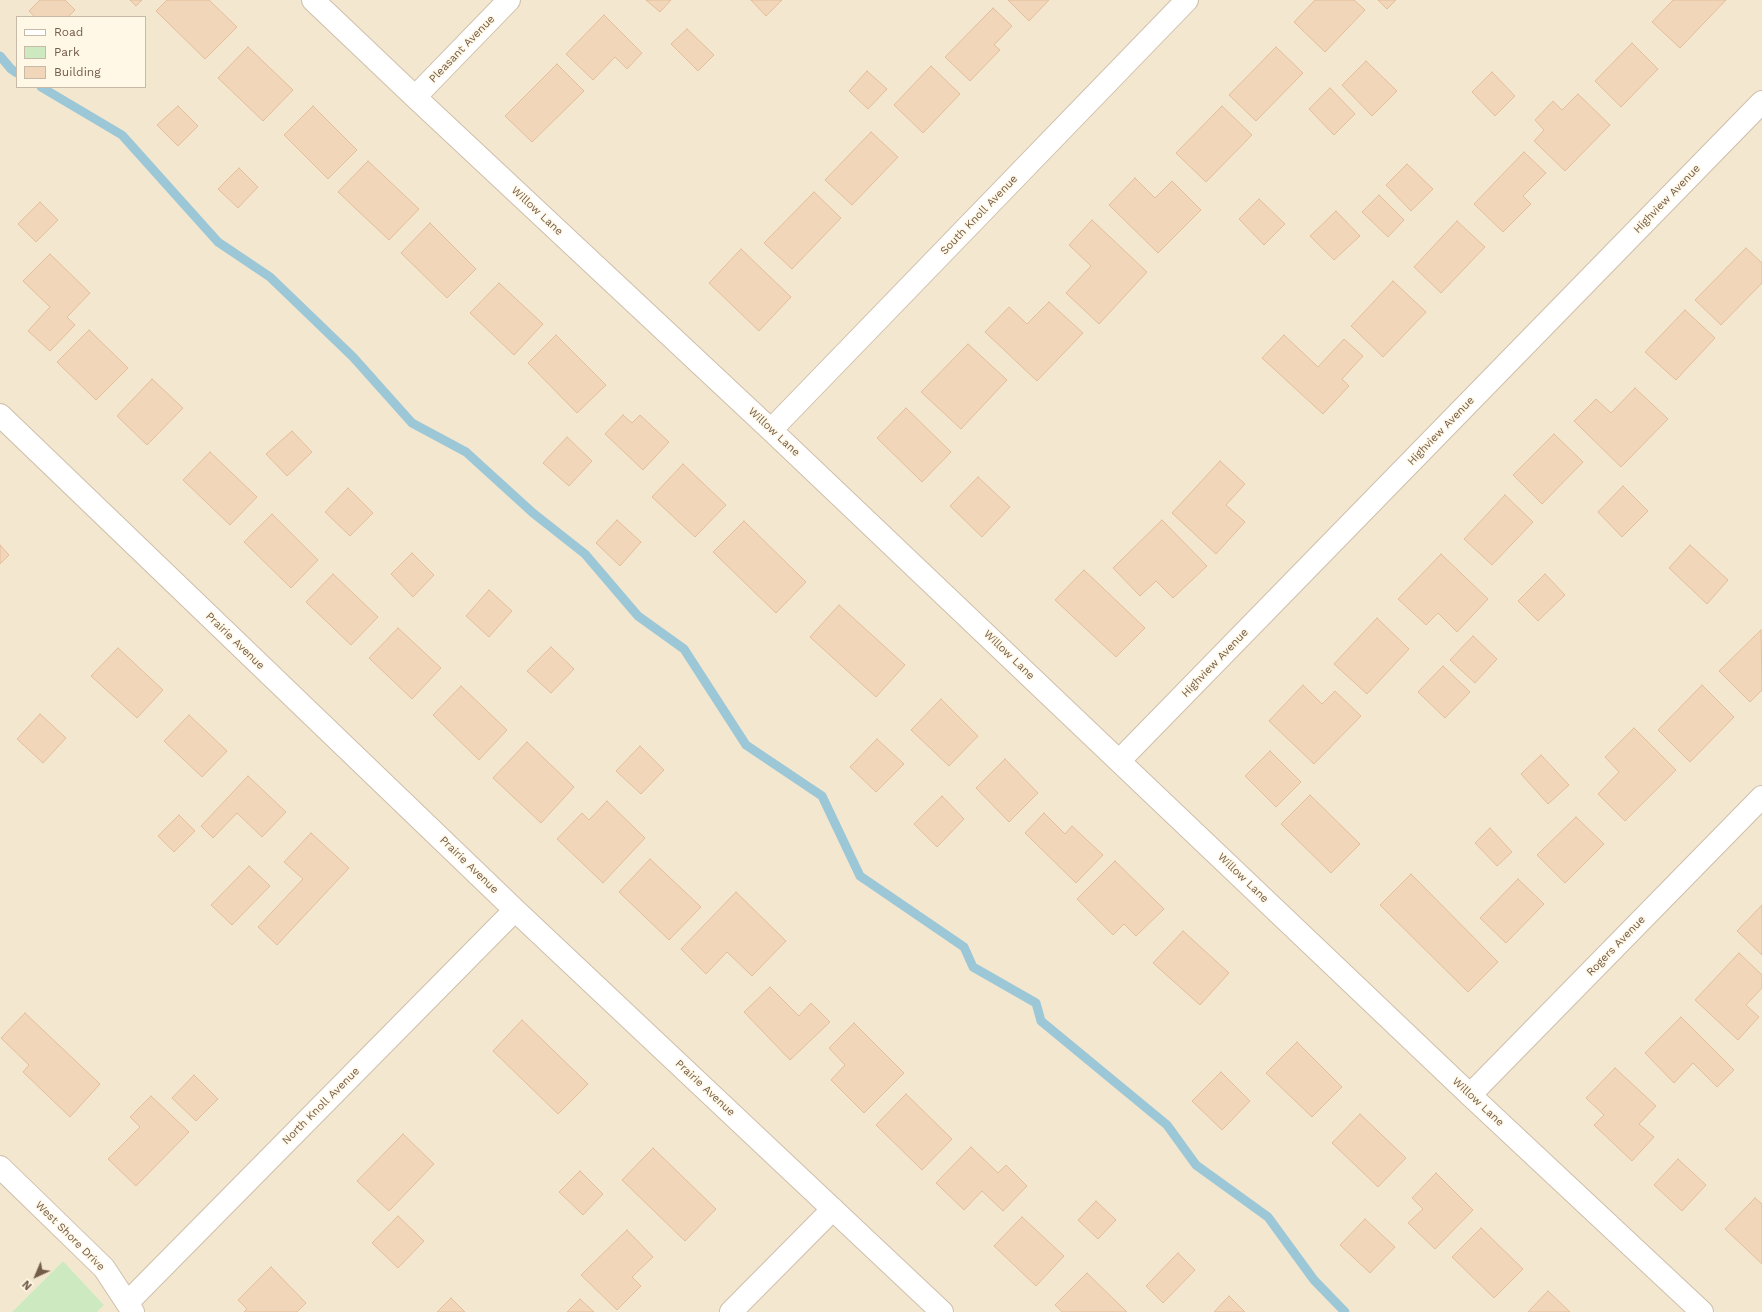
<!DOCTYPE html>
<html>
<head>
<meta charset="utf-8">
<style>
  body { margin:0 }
  #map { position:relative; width:1762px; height:1312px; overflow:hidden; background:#fcf4e1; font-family:"Work Sans",sans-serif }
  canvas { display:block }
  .legend { position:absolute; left:16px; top:16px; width:130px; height:72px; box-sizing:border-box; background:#fff8e7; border:1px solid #c7baa7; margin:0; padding:5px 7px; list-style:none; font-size:12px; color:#735c48 }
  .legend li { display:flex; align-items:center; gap:8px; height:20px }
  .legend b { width:20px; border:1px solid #c7baa7 }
  .north { position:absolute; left:16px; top:1256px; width:40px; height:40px; -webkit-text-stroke:3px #fff8e7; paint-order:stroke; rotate:224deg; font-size:11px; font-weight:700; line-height:16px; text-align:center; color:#735c48 }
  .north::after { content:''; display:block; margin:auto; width:14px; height:18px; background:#735c48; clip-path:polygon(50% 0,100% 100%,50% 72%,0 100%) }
</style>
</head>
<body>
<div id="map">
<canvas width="1762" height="1312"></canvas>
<ul class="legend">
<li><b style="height:5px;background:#fff"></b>Road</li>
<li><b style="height:11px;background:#cce9c0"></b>Park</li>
<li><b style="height:11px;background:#f1d6b9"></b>Building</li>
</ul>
<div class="north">N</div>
</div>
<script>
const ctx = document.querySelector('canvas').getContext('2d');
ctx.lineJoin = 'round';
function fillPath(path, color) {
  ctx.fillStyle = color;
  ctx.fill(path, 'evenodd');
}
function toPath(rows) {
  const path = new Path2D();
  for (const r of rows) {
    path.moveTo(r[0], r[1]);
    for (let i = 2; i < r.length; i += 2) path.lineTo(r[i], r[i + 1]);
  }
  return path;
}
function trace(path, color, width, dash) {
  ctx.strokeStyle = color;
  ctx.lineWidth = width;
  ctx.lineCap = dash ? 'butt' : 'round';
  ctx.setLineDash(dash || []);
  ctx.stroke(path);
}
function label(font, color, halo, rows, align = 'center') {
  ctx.font = font + ' "Work Sans",sans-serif';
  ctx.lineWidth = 3;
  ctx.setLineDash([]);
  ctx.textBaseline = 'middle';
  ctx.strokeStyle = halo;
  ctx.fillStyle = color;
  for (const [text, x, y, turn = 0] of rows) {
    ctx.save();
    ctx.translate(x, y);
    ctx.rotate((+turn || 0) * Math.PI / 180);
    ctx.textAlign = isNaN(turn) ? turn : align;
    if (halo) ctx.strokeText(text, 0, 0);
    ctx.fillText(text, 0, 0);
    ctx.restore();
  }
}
fillPath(toPath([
  [0,0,1762,0,1762,1312,97,1312,104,1305,63,1261,12,1312,0,1312],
  [17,17,145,17,145,87,17,87]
]), '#f3e7d0');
fillPath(toPath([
  [63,1261,104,1305,97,1312,12,1312]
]), '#cce9c0');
trace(toPath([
  [0,56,11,69,17,73],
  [41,87,122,135,218,242,270,277,353,357,412,423,466,452,533,513,585,554,638,616,684,649,746,745,822,796,860,876,964,947,973,967,1036,1003,1041,1021,1167,1125,1196,1165,1268,1217,1314,1280,1345,1312]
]), '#9cc7d7', 9);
const building = toPath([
  [40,0,65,0,75,10,68,17,35,17,29,11,40,0],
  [130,0,142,0,136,6,130,0],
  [167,0,209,0,237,27,205,59,156,11,167,0],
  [646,0,671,0,660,12,646,0],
  [751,0,782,0,766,16,751,0],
  [1008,0,1049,0,1029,21,1008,0],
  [1315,0,1354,0,1365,10,1325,52,1294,22,1315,0],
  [1378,0,1396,0,1387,9,1378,0],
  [1673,0,1726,0,1680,48,1652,22,1673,0],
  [993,8,1012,26,994,45,1000,50,970,81,945,57,993,8],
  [604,15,642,53,627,69,615,57,593,80,566,54,604,15],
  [687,29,714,55,698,71,671,44,687,29],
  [1632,43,1658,69,1621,107,1595,81,1632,43],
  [248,47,293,90,263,121,218,78,248,47],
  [1276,47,1303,73,1256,121,1229,95,1276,47],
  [1366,61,1397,91,1372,116,1342,85,1366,61],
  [557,64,584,91,532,142,505,116,557,64],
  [931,66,960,94,923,133,894,105,931,66],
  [867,71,887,89,868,109,849,91,867,71],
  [1492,72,1515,96,1495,116,1472,92,1492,72],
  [1330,88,1355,114,1334,135,1309,109,1330,88],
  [1578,94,1610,125,1565,171,1534,141,1544,130,1535,120,1553,101,1562,110,1578,94],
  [178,106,198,126,178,146,157,125,178,106],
  [313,106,357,150,328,179,284,135,313,106],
  [1222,106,1252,135,1206,182,1176,153,1222,106],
  [871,132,898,157,852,205,825,180,871,132],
  [1524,152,1546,173,1523,196,1531,204,1503,232,1474,204,1524,152],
  [368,161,419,209,389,240,338,192,368,161],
  [1407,164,1433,189,1411,211,1386,185,1407,164],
  [239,168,258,187,238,208,218,189,239,168],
  [1135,178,1155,198,1172,181,1201,210,1158,253,1109,205,1135,178],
  [814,192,841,218,792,269,764,243,814,192],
  [1379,195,1404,220,1388,237,1362,212,1379,195],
  [1259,199,1285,224,1264,245,1239,219,1259,199],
  [40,202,58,220,36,242,18,224,40,202],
  [1336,211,1360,236,1334,260,1310,236,1336,211],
  [1092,220,1147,272,1099,324,1066,293,1091,266,1069,245,1092,220],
  [1457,221,1485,247,1441,293,1414,267,1457,221],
  [430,223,476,269,447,298,401,253,430,223],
  [1746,248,1762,263,1762,283,1721,325,1695,300,1746,248],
  [741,249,791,297,759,331,709,283,741,249],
  [50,254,90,293,67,317,75,325,50,351,28,331,50,307,23,281,50,254],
  [1393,281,1426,312,1383,357,1351,326,1393,281],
  [499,283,543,324,514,355,470,313,499,283],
  [1049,302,1083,333,1037,381,985,332,1009,307,1027,324,1049,302],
  [1685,310,1715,338,1676,380,1645,352,1685,310],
  [89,330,128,368,96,400,57,362,89,330],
  [556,335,606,385,577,413,528,363,556,335],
  [1284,335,1318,367,1344,339,1363,356,1342,379,1349,386,1323,414,1262,358,1284,335],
  [968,344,1007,380,961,429,921,392,968,344],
  [152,379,183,408,147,445,117,416,152,379],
  [1635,388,1668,419,1621,467,1574,421,1596,399,1611,413,1635,388],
  [906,408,951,452,922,482,877,438,906,408],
  [623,415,632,423,640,415,669,442,643,470,605,434,623,415],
  [292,431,312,452,287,476,266,454,292,431],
  [1554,434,1583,462,1542,504,1513,475,1554,434],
  [567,437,592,461,569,486,543,463,567,437],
  [210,452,257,497,230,525,183,480,210,452],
  [1220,461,1245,484,1226,505,1245,522,1216,554,1172,513,1220,461],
  [683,464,726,505,695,537,652,497,683,464],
  [978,477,1010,507,982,537,950,506,978,477],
  [1623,486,1648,511,1622,537,1598,512,1623,486],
  [348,488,373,513,350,536,325,512,348,488],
  [1505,495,1533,522,1492,565,1464,539,1505,495],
  [272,514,318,560,291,588,244,542,272,514],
  [617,520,641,542,620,566,596,543,617,520],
  [1162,520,1207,566,1173,598,1156,581,1140,596,1113,568,1162,520],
  [744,521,806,582,776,613,713,552,744,521],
  [0,545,9,555,0,564,0,545],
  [1690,545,1728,580,1707,604,1669,568,1690,545],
  [412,553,434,575,413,597,391,574,412,553],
  [1441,554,1488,599,1457,632,1438,613,1426,625,1398,599,1441,554],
  [1084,570,1145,628,1116,657,1055,600,1084,570],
  [333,574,378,617,351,645,306,602,333,574],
  [1545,574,1565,595,1538,621,1518,601,1545,574],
  [489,590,512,611,489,637,466,616,489,590],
  [839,605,905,665,876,697,810,637,839,605],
  [1377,618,1409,649,1367,694,1334,664,1377,618],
  [398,628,441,668,412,699,369,658,398,628],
  [1761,630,1762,690,1750,702,1719,671,1761,630],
  [1473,636,1497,659,1475,683,1450,660,1473,636],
  [551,647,574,669,551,693,527,671,551,647],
  [118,648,163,690,137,718,91,676,118,648],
  [1443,666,1470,692,1445,718,1418,692,1443,666],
  [1303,685,1322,704,1335,691,1361,716,1314,764,1269,721,1303,685],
  [1702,685,1734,717,1690,762,1658,730,1702,685],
  [461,686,507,730,479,760,433,715,461,686],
  [941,699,978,736,949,766,911,730,941,699],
  [40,714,66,738,43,763,17,739,40,714],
  [189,715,227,751,202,777,164,741,189,715],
  [1634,728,1676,770,1625,821,1598,794,1619,772,1605,757,1634,728],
  [877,739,904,764,876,792,850,767,877,739],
  [527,742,574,787,541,823,493,778,527,742],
  [640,746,664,770,641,794,616,771,640,746],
  [1270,751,1301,782,1276,807,1245,776,1270,751],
  [1541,755,1569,785,1548,804,1521,774,1541,755],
  [1005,759,1038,793,1009,822,976,788,1005,759],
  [248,776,286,812,262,837,237,813,213,838,201,826,248,776],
  [1310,795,1360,844,1331,873,1281,824,1310,795],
  [942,796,964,819,937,847,914,824,942,796],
  [607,801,645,838,603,883,557,839,582,813,589,820,607,801],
  [1044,813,1065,834,1072,826,1103,855,1076,883,1025,833,1044,813],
  [179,815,195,831,174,852,158,836,179,815],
  [1576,817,1604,844,1565,883,1537,855,1576,817],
  [1490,828,1512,852,1497,866,1475,843,1490,828],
  [311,833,349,868,277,945,258,927,303,879,284,862,311,833],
  [650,859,701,907,669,940,619,892,650,859],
  [1115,861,1164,909,1136,936,1124,924,1113,935,1077,899,1115,861],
  [249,866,270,886,232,925,211,905,249,866],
  [1411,874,1498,962,1468,992,1380,905,1411,874],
  [1518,879,1544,904,1506,943,1480,918,1518,879],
  [736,892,786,941,752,976,727,952,706,974,681,949,736,892],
  [1762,905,1762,955,1737,931,1762,905],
  [1183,931,1229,973,1200,1005,1153,963,1183,931],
  [1739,953,1762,975,1762,988,1746,1005,1759,1017,1738,1040,1695,1000,1739,953],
  [770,987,799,1016,811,1003,830,1022,790,1060,744,1012,770,987],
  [25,1013,100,1084,70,1117,23,1072,29,1065,1,1038,25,1013],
  [1681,1017,1734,1070,1717,1087,1693,1063,1674,1083,1645,1053,1681,1017],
  [522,1020,588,1084,558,1114,493,1051,522,1020],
  [854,1023,904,1073,864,1113,831,1080,845,1065,829,1048,854,1023],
  [1297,1042,1342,1087,1312,1117,1266,1073,1297,1042],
  [1615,1068,1656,1106,1639,1124,1654,1137,1632,1161,1594,1125,1604,1115,1586,1098,1615,1068],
  [1221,1072,1250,1101,1222,1130,1192,1101,1221,1072],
  [194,1075,218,1099,196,1121,172,1098,194,1075],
  [906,1094,952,1139,922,1170,876,1125,906,1094],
  [151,1096,189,1132,136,1186,108,1159,140,1127,130,1117,151,1096],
  [1360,1114,1406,1158,1378,1187,1332,1143,1360,1114],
  [403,1134,434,1164,389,1211,357,1181,403,1134],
  [971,1147,998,1173,1006,1165,1027,1186,1003,1211,982,1191,964,1210,936,1183,971,1147],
  [653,1148,716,1209,685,1241,622,1180,653,1148],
  [1678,1159,1706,1185,1682,1211,1654,1185,1678,1159],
  [580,1171,603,1194,583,1215,559,1192,580,1171],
  [1436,1173,1473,1210,1435,1249,1408,1223,1423,1209,1412,1198,1436,1173],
  [1755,1198,1762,1204,1762,1264,1725,1229,1755,1198],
  [1096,1201,1116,1220,1098,1239,1078,1220,1096,1201],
  [398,1216,424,1241,398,1268,372,1243,398,1216],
  [1022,1217,1064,1256,1036,1286,994,1246,1022,1217],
  [1365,1219,1395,1247,1370,1273,1340,1245,1365,1219],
  [1481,1228,1523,1269,1494,1298,1452,1257,1481,1228],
  [627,1230,653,1257,632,1277,641,1286,617,1310,581,1275,627,1230],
  [1178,1253,1195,1270,1163,1303,1146,1286,1178,1253],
  [271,1267,306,1303,297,1312,244,1312,247,1309,238,1300,271,1267],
  [1087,1273,1127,1312,1062,1312,1055,1305,1087,1273],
  [1548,1291,1570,1312,1528,1312,1548,1291],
  [1229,1296,1245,1312,1214,1312,1229,1296],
  [451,1298,465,1312,437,1312,451,1298],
  [580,1299,594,1312,567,1312,580,1299]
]);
fillPath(building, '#f1d6b9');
trace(building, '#e4be99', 1);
const minor = toPath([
  [313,0,415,97,771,430,1470,1095,1702,1312],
  [415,97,509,0],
  [0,415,515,910,942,1312],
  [771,430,1187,0],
  [1120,760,1762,102],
  [1470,1095,1762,797],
  [0,1167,104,1268,133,1312],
  [128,1302,515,910],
  [731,1312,833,1209]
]);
trace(minor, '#cfbfab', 24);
trace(minor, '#fff', 22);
label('11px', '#735c48', '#fff8e7', [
  ["Pleasant Avenue",462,49,-46],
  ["Highview Avenue",1667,199,-46],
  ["Willow Lane",537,211,43],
  ["South Knoll Avenue",979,215,-46],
  ["Highview Avenue",1441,431,-46],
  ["Willow Lane",774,432,43],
  ["Prairie Avenue",235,641,44],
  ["Willow Lane",1009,655,44],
  ["Highview Avenue",1215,663,-46],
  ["Prairie Avenue",469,865,44],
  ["Willow Lane",1243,878,44],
  ["Rogers Avenue",1616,946,-46],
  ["Prairie Avenue",705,1088,43],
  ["Willow Lane",1478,1102,43],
  ["North Knoll Avenue",321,1106,-45],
  ["West Shore Drive",70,1236,45]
]);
</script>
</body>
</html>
